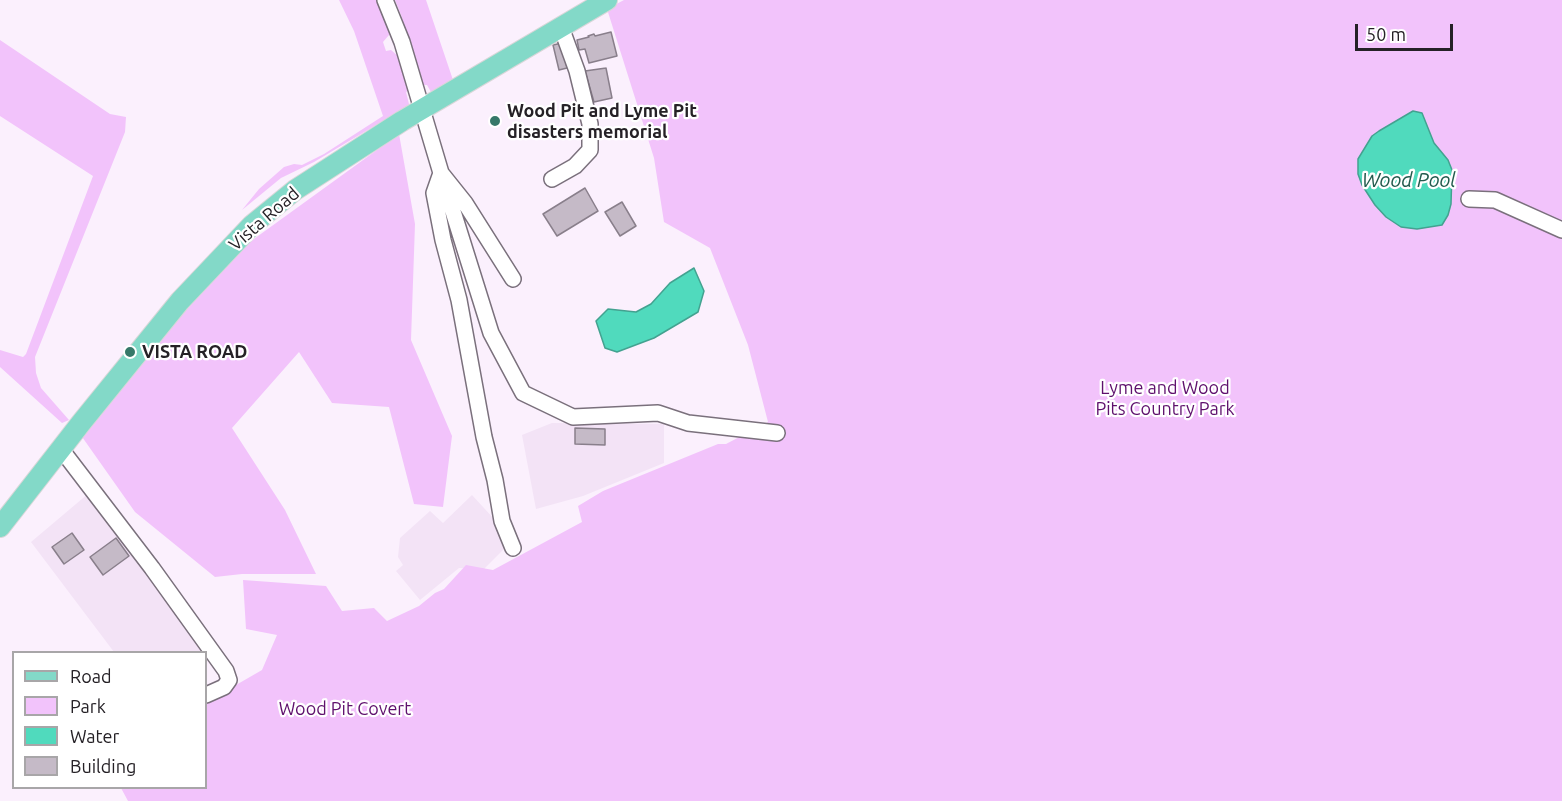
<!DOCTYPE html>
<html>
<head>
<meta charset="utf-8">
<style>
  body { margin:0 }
  #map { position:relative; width:1562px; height:801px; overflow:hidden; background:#fbf0fd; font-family:Ubuntu,sans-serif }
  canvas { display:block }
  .legend { position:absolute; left:12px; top:651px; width:195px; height:138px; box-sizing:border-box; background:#fff; border:2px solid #a8a6a8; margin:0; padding:8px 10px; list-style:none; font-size:18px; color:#252126 }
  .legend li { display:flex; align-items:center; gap:12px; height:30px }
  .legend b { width:30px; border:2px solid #a8a6a8 }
  .scale { position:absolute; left:1355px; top:24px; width:98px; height:27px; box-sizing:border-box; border:3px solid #252126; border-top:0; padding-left:8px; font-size:18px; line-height:21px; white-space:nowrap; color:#252126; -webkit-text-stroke:4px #fff; paint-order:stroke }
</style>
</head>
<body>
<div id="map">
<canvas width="1562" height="801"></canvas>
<ul class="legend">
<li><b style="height:8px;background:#83d9c8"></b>Road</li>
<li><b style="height:16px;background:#f2c3fb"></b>Park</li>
<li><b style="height:16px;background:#50dabd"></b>Water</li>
<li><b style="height:16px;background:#c5bac7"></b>Building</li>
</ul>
<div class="scale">50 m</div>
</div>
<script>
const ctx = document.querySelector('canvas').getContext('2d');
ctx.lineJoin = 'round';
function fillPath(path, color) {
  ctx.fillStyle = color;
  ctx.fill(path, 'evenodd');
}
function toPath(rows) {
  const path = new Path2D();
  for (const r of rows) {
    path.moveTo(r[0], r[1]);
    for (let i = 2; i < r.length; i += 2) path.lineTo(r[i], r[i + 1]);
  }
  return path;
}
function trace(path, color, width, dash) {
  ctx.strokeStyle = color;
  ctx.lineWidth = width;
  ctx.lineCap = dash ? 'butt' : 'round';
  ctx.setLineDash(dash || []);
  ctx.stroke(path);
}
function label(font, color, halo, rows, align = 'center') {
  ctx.font = font + ' Ubuntu,sans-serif';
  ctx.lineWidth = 4.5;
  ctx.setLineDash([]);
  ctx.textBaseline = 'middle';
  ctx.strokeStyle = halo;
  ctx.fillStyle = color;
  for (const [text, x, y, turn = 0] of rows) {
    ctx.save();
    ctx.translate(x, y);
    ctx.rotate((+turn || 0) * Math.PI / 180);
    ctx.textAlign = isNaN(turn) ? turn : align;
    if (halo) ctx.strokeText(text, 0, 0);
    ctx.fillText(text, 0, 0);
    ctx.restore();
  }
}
fillPath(toPath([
  [552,423,664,424,664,463,583,496,536,509,522,435],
  [89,493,117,532,204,652,114,652,31,542],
  [472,495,495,520,504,549,484,569,459,568,420,600,396,571,403,565,398,557,400,538,430,511,443,523]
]), '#f3e3f6');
fillPath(toPath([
  [339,0,376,0,389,30,389,35,383,42,386,51,391,50,398,56,409,90,406,92,409,104,408,106,314,162,281,178,242,210,259,189,284,167,294,164,302,165,324,154,383,116,354,31],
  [395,0,426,0,453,80,434,91,431,92,427,85,423,85,401,15],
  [624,0,1562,0,1562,801,128,801,121,788,206,788,206,696,236,685,262,670,277,635,246,629,243,580,326,586,342,611,374,608,387,621,419,606,435,593,444,589,466,565,493,570,582,522,578,506,603,491,718,444,726,444,768,422,748,345,710,248,664,222,654,158,607,9],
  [0,40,110,114,126,117,125,132,35,357,36,373,41,388,69,420,62,423,0,367,0,350,23,357,26,354,93,176,0,116],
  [399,134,415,224,411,340,452,436,443,507,414,504,389,407,332,403,299,352,232,428,285,510,316,574,242,574,215,577,135,512,80,434,200,278]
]), '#f2c3fb');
const water = toPath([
  [1413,111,1422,113,1434,143,1448,160,1452,170,1451,204,1448,215,1442,225,1417,229,1401,227,1386,217,1375,205,1362,185,1358,174,1358,159,1372,136,1379,131,1413,111],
  [694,268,704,291,698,312,654,338,617,352,605,348,596,321,608,309,636,312,651,304,670,283,694,268]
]);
fillPath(water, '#50dabd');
trace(water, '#43a290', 1.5);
const building = toPath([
  [611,32,617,56,589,63,585,49,579,50,577,40,589,37,588,36,594,34,595,36,611,32],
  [562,43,567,68,559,70,553,45,562,43],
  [606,68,612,98,594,102,585,71,606,68],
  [585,188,598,211,557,236,543,214,585,188],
  [622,202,636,226,620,236,605,212,622,202],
  [575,428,605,429,605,445,575,444,575,428],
  [72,533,84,550,64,564,52,547,72,533],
  [116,538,129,556,103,575,90,557,116,538]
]);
fillPath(building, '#c5bac7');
trace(building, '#897f8b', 1.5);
const minor = toPath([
  [385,0,402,42,441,173,465,203,513,279],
  [441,173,491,333,523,393,573,417,658,413,688,423,777,433],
  [441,173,434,193,443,240,459,300,484,437,495,480,502,521,513,548],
  [552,179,575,166,590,150,590,124,577,71,561,27],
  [1469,199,1495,200,1562,230],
  [61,449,152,568,226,671,229,680,224,687,206,695]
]);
const major = toPath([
  [0,527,81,423,180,301,252,225,295,190,402,121,607,0]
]);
trace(minor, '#7a707c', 18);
trace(major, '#d8d7d8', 22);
trace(minor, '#fff', 15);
trace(major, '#83d9c8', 20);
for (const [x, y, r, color] of [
  [495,121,6,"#367869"],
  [130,352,6,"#367869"]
]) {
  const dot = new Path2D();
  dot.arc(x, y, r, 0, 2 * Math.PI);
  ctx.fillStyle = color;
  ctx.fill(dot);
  trace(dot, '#fff', 2);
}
label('bold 18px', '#252126', '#fff', [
  ["Wood Pit and Lyme Pit",507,111],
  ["disasters memorial",507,132],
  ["VISTA ROAD",142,352]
], 'left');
label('18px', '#252126', '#fff', [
  ["Vista Road",264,219,-41]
]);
label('18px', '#5f106d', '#fff', [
  ["Lyme and Wood",1165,388],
  ["Pits Country Park",1165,409],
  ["Wood Pit Covert",345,709]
]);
label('italic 20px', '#235b4e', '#fff', [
  ["Wood Pool",1409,180]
]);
</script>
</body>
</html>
